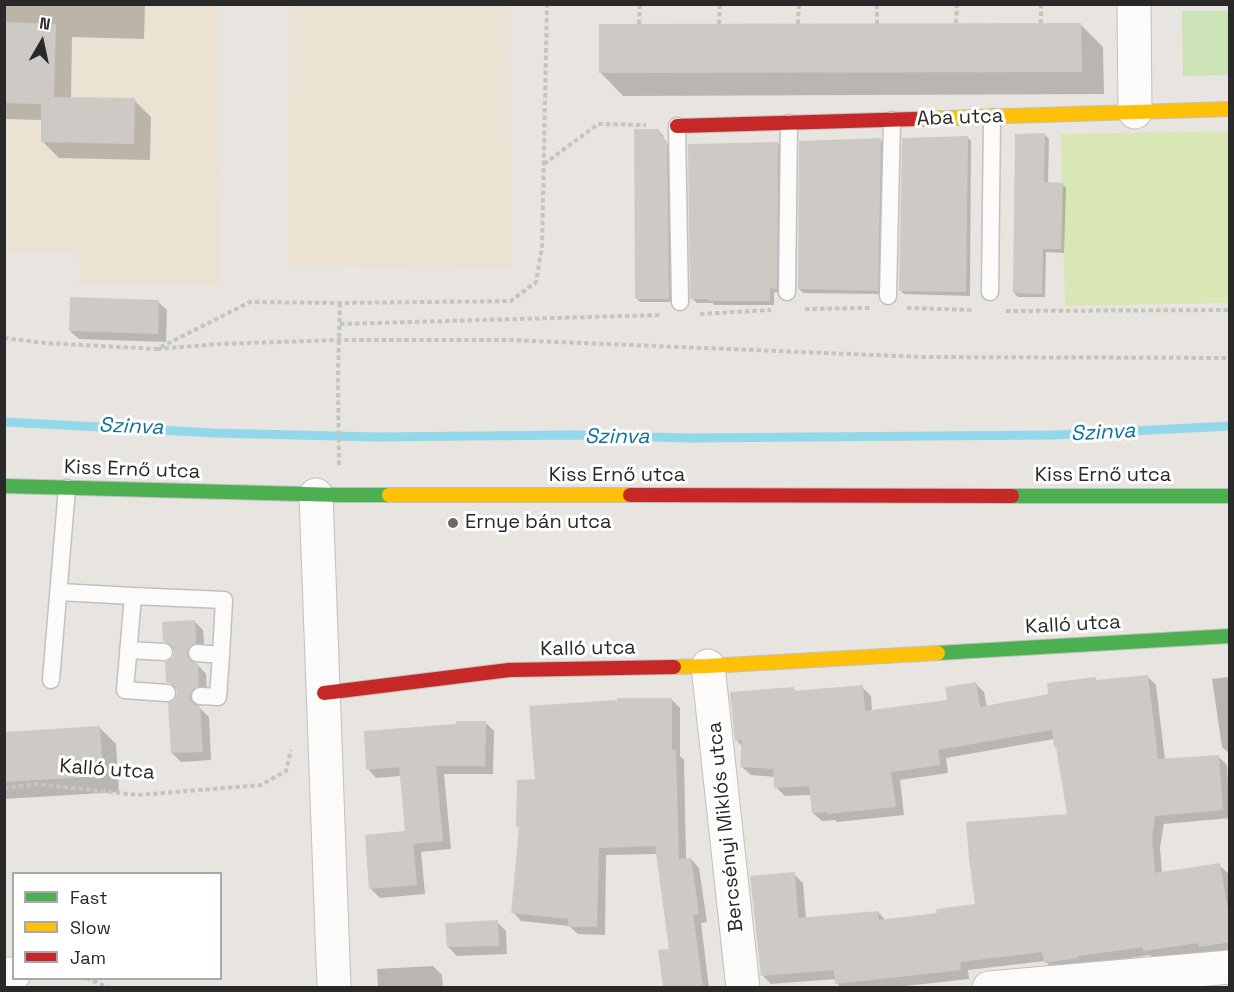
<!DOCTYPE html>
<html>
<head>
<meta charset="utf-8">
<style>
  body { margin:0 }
  #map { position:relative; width:1234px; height:992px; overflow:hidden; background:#e8e4df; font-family:"Space Grotesk",sans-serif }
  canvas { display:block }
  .frame { position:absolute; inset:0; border:6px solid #292929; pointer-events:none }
  .legend { position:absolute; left:12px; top:872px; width:210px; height:108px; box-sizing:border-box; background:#fff; border:2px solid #a9a9a9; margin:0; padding:8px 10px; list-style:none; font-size:18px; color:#292929 }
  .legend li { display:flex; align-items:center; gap:12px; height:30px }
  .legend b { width:30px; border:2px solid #a9a9a9 }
  .north { position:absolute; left:12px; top:12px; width:60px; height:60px; -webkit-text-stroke:4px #fff; paint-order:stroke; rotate:9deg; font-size:16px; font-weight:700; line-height:24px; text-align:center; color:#292929 }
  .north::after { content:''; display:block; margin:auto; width:21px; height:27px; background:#292929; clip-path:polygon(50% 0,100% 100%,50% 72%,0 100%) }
</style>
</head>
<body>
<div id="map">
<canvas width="1234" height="992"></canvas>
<div class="frame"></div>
<ul class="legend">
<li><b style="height:8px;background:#4caf50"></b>Fast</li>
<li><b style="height:8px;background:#ffc107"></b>Slow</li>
<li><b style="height:8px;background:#c62828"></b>Jam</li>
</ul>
<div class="north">N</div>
</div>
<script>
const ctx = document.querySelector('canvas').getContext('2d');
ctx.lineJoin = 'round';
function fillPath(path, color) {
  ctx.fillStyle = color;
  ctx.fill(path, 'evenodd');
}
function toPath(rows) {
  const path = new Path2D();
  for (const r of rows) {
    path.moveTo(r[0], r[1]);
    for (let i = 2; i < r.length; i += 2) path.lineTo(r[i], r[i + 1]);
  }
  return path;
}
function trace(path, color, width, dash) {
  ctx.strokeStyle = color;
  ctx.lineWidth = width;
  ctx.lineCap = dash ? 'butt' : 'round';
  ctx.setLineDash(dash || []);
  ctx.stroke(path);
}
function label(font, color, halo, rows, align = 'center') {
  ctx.font = font + ' "Space Grotesk",sans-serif';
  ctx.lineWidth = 6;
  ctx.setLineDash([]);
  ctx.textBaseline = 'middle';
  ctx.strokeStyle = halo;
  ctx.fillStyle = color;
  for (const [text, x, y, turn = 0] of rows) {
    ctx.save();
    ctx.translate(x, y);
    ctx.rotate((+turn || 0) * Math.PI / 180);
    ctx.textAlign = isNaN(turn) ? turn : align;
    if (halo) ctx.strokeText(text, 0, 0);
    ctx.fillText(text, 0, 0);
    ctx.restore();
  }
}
fillPath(toPath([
  [4,5,218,5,219,284,79,284,78,252,5,252],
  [289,5,510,5,511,268,288,266]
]), '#ebe2d3');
fillPath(toPath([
  [1182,11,1229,11,1229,75,1183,76]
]), '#cce3b7');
fillPath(toPath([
  [1229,131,1229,303,1065,306,1061,134]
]), '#d8e7b5');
fillPath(toPath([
  [4,4,145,4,144,39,72,37,71,99,134,100,151,117,150,160,59,158,42,141,42,120,4,119],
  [1081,25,1103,47,1104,94,623,96,601,73],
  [658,131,663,135,665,142,670,147,673,302,640,302,636,298],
  [1045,135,1049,139,1048,184,1062,184,1066,188,1064,253,1046,252,1045,297,1018,297,1014,293],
  [967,137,971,141,970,296,904,294,900,290],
  [880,140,885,144,881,294,803,293,799,289],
  [778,143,782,148,781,293,774,292,774,305,714,305,713,303,697,303,692,298],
  [158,302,167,310,166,342,79,339,70,331],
  [194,621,203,630,205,652,197,655,195,662,206,674,207,695,200,698,198,706,209,717,211,760,181,762,172,753,177,700,179,691,168,682,176,652,165,641],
  [1147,676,1156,685,1165,760,1218,756,1227,765,1230,818,1164,824,1160,847,1162,874,1219,865,1230,875,1230,952,1209,955,1206,952,1154,959,1150,955,1086,965,1054,971,1045,961,968,970,969,979,887,988,841,988,837,983,836,979,771,984,762,975,794,874,803,883,806,919,878,912,886,921,939,915,977,905,1069,815,1058,749,1055,747,1054,739,946,758,948,773,900,780,904,815,837,822,835,820,822,821,813,813,811,795,785,796,776,787,775,777,751,775,742,767,743,747,736,740,793,688,797,692,862,687,871,696,872,712,949,702,975,683,984,692,987,707,1050,695,1095,679,1098,682],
  [1230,677,1230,754,1222,747,1212,679],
  [671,699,680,708,680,756,684,760,686,860,691,859,699,868,707,922,701,923,709,988,664,988,660,952,671,950,657,854,606,855,605,935,578,934,569,926,521,921,513,912,520,829,517,826,537,781],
  [485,722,494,731,493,774,444,774,451,849,421,852,425,894,380,898,371,889,407,833,401,776,376,778,368,769],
  [99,727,116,744,119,792,4,799,4,733],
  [497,922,506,931,507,954,457,956,448,947],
  [433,966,442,975,443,988,378,988,377,969]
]), '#0003');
trace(toPath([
  [4,422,214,433,377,437,572,435,689,438,1054,435,1230,426]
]), '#93d8ea', 9);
fillPath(toPath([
  [4,22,56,24,54,97,135,98,134,144,41,142,41,104,4,103],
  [1081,23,1082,72,599,73,599,24],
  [634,129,659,129,661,136,667,141,669,299,635,299],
  [1045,133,1044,182,1063,183,1061,249,1043,249,1042,294,1013,293,1015,134],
  [968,136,966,292,899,291,902,138],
  [881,138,878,291,798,289,799,141],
  [778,142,777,289,770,288,770,301,708,301,708,299,690,299,688,144],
  [70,297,159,300,158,334,69,331],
  [195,620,196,643,189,647,187,653,188,658,191,661,198,664,199,686,192,690,190,696,190,700,194,704,200,707,203,752,171,753,168,703,175,699,177,693,177,689,173,685,166,682,165,662,172,658,174,652,173,647,170,644,163,641,162,622],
  [1148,675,1158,759,1219,755,1223,810,1155,816,1152,837,1155,873,1220,863,1230,922,1230,942,1199,947,1198,943,1143,951,1143,947,1078,956,1078,958,1044,963,1042,952,960,962,961,970,835,984,834,970,761,976,750,876,795,872,798,918,878,911,879,920,937,913,936,909,975,904,969,858,966,822,1067,814,1056,747,1054,747,1052,730,938,750,940,765,891,772,896,807,827,814,827,812,812,813,809,786,774,788,773,769,740,767,742,740,735,741,730,692,794,687,794,691,863,685,865,711,947,700,945,687,976,682,980,707,1048,694,1047,683,1096,677,1096,680],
  [617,698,672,698,672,750,676,750,679,859,691,858,699,914,693,915,703,987,663,987,658,950,669,949,655,846,599,848,597,927,568,927,568,919,511,913,519,827,516,827,517,780,535,779,529,706,617,700],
  [456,721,486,721,485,766,436,766,443,841,413,844,417,885,369,889,365,835,405,831,399,767,366,770,364,731,456,724],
  [100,726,103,776,4,782,4,732],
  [498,920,499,946,447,947,445,923]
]), '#cdcac6');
const lane = toPath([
  [677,126,680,302],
  [787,292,789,123],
  [990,292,992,117],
  [888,296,892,120],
  [59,592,133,596,125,690,167,693],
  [133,596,224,600,221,655,197,653],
  [128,650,164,652],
  [51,680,67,488],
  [200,696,218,697,221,655]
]);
const street = toPath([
  [1134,4,1135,112],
  [316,495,334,988],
  [708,666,743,988],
  [4,974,14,974],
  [989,988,1230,967]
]);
const fast = toPath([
  [4,486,340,495,389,495],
  [1012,496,1230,496],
  [938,653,1230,636]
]);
const slow = toPath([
  [915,119,1230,109],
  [389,495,630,495],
  [674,667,708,666,938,653]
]);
const jam = toPath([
  [677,126,915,119],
  [630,495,1012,496],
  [324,693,509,670,674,667]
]);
trace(lane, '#c1c0c0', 19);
trace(street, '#c1c0c0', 35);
trace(fast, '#c1c0c0', 16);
trace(slow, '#c1c0c0', 16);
trace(jam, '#c1c0c0', 16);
trace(toPath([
  [1041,4,1041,23],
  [956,23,957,4],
  [639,24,640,4],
  [719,24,720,4],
  [798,24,799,4],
  [877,24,877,4],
  [544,164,598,124,646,125],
  [907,308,974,310],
  [805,309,870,308],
  [1006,311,1230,310],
  [700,314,771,310],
  [340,324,660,315],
  [4,338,45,343,157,349,250,302,340,303,511,301,536,282,542,247,547,4],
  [157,349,220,344,339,340,509,340,923,357,1230,358],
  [339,465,338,376,340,303],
  [4,788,36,784,138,795,261,785,286,771,291,750],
  [86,978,110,988]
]), '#c4c4c4', 4, [4.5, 3]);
trace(lane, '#fcfbfa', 16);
trace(street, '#fcfbfa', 33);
trace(fast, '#4caf50', 14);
trace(slow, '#ffc107', 14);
trace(jam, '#c62828', 14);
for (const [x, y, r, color] of [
  [453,523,6,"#6c6a69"]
]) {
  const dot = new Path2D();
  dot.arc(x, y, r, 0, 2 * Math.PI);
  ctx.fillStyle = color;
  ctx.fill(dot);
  trace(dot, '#fff', 2);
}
label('20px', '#292929', '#fff', [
  ["Aba utca",960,118,-2],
  ["Kiss Ernő utca",132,470,2],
  ["Kiss Ernő utca",617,476],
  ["Kiss Ernő utca",1103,476],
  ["Kalló utca",1073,625,-3],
  ["Kalló utca",588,649,-1],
  ["Kalló utca",107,770,4],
  ["Bercsényi Miklós utca",726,827,-96]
]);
label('20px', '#292929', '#fff', [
  ["Ernye bán utca",465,523]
], 'left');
label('italic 21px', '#0d719a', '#fff', [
  ["Szinva",131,427,2],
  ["Szinva",1103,433,-3],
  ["Szinva",617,437]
]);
</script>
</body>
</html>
